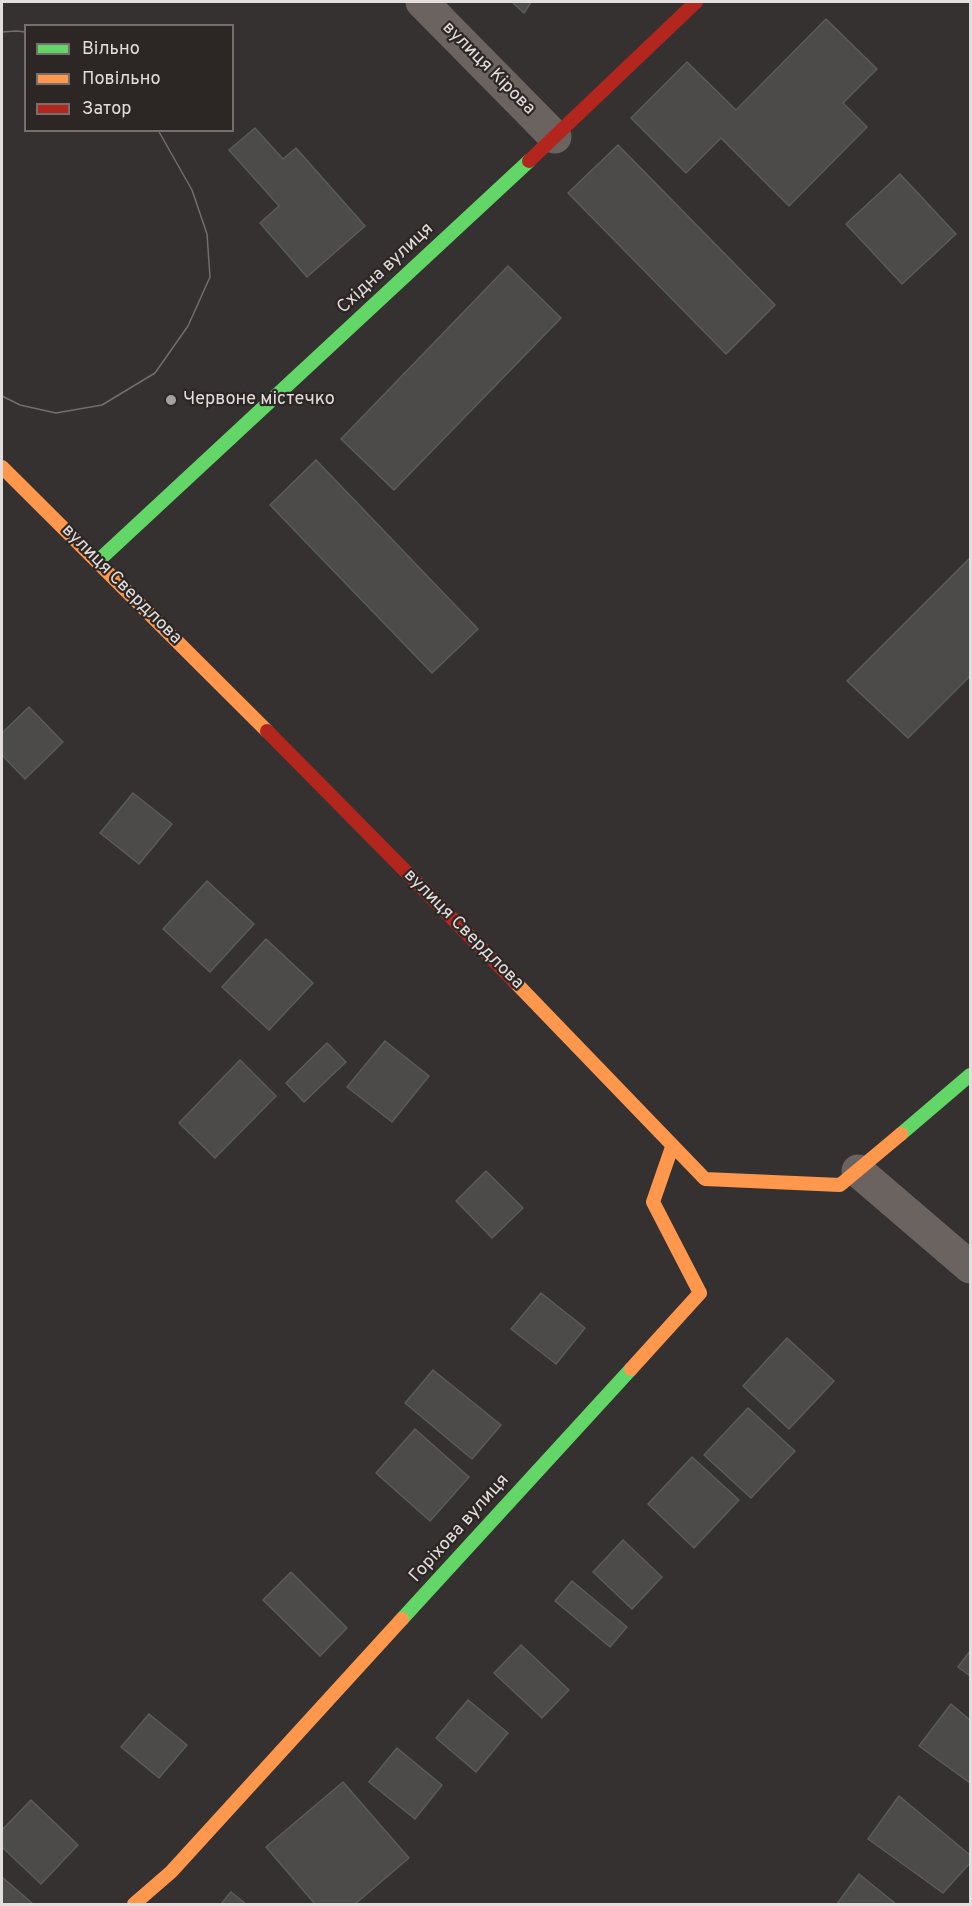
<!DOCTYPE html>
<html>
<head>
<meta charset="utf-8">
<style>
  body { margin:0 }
  #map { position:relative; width:972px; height:1906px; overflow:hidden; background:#343130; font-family:Overpass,sans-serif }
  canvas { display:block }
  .frame { position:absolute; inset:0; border:3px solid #e2dedd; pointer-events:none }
  .legend { position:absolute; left:24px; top:24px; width:210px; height:108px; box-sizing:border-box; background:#2c2624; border:2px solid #75706e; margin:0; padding:8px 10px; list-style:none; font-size:18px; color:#e2dedd }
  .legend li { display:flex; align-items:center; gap:12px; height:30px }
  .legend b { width:30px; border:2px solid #75706e }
</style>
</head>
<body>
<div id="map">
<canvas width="972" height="1906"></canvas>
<div class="frame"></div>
<ul class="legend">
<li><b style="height:8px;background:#63d668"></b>Вільно</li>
<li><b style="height:8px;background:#ff974d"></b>Повільно</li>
<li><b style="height:8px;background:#b3261e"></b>Затор</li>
</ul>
</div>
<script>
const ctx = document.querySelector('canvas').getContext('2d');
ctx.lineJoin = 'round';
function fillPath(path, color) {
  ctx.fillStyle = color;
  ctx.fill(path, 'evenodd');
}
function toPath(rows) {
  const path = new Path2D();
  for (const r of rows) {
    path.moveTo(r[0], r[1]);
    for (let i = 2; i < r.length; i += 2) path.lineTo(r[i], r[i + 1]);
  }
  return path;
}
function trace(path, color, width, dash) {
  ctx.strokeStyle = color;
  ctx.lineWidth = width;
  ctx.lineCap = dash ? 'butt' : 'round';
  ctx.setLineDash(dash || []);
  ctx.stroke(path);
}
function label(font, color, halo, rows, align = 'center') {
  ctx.font = font + ' Overpass,sans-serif';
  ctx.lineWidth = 4.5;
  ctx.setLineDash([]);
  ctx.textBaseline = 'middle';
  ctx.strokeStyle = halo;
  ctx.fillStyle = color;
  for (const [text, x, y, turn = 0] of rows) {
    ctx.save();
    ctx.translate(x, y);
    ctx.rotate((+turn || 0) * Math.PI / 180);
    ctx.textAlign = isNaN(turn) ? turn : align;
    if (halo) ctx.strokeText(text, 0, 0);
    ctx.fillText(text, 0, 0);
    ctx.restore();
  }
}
const building = toPath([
  [512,2,531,2,524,13,512,2],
  [826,19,877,69,843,103,867,127,789,206,721,138,686,173,631,118,687,62,736,110,826,19],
  [255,128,283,159,296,148,365,226,307,277,260,223,279,206,229,150,255,128],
  [618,145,775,305,726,354,568,193,618,145],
  [900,174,956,234,902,284,846,224,900,174],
  [508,266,561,318,394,490,341,439,508,266],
  [316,460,478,629,432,673,270,505,316,460],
  [970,558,970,676,908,738,847,681,970,558],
  [29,707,63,742,25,779,2,755,2,733,29,707],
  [133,793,172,824,139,864,100,833,133,793],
  [207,881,254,924,210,972,163,929,207,881],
  [266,939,313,983,269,1030,222,987,266,939],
  [385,1041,429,1076,392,1122,347,1087,385,1041],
  [327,1043,346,1062,304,1102,286,1083,327,1043],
  [240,1060,276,1096,215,1158,179,1123,240,1060],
  [486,1171,523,1208,492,1238,456,1201,486,1171],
  [541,1293,585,1328,556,1364,511,1329,541,1293],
  [787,1338,834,1381,789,1429,743,1386,787,1338],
  [433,1370,501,1425,472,1459,405,1403,433,1370],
  [748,1408,795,1451,751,1498,704,1455,748,1408],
  [415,1429,469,1477,430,1521,376,1473,415,1429],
  [692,1457,739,1500,694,1548,648,1504,692,1457],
  [623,1540,662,1577,632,1609,593,1572,623,1540],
  [291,1572,347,1628,320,1656,263,1600,291,1572],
  [572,1581,627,1627,610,1647,555,1601,572,1581],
  [521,1645,569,1690,542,1718,494,1673,521,1645],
  [970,1651,970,1676,958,1667,970,1651],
  [468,1700,508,1733,476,1772,436,1738,468,1700],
  [951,1704,970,1720,970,1783,919,1746,951,1704],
  [149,1714,187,1745,159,1778,121,1747,149,1714],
  [397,1748,442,1785,415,1819,369,1782,397,1748],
  [343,1782,409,1858,355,1904,315,1904,266,1847,343,1782],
  [899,1796,970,1855,970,1863,943,1893,868,1839,899,1796],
  [31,1800,78,1845,41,1884,2,1847,2,1830,31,1800],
  [859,1874,896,1904,837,1904,859,1874],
  [2,1877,33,1904,2,1904,2,1877],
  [231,1892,246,1904,221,1904,231,1892]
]);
fillPath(building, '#4c4b4a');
trace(building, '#5c5b5b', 1.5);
trace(toPath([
  [422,2,555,137],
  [858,1171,970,1267]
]), '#6b6360', 33);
trace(toPath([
  [98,561,529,161],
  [901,1134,970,1075],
  [402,1619,631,1369]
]), '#63d668', 14);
trace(toPath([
  [2,467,267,731],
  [515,982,705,1179,840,1185,901,1134],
  [631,1369,700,1293,653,1202,672,1147],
  [134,1904,171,1872,402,1619]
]), '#ff974d', 14);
trace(toPath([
  [529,161,696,2],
  [267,731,515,982]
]), '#b3261e', 14);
trace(toPath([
  [2,32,16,31,26,32],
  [2,396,20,405,56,413,102,405,155,373,188,326,210,277,207,234,192,190,158,130]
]), '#736d6c', 1.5);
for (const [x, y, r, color] of [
  [171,400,6,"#a5a1a0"]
]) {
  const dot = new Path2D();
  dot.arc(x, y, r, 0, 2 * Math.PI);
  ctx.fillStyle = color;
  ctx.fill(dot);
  trace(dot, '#2c2624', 2);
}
label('18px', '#e2dedd', '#2c2624', [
  ["вулиця Кірова",488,69,45],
  ["Східна вулиця",386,269,-43],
  ["вулиця Свердлова",121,585,45],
  ["вулиця Свердлова",463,930,45],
  ["Горіхова вулиця",460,1529,-48]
]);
label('18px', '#e2dedd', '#2c2624', [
  ["Червоне містечко",183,400]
], 'left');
</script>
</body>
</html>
